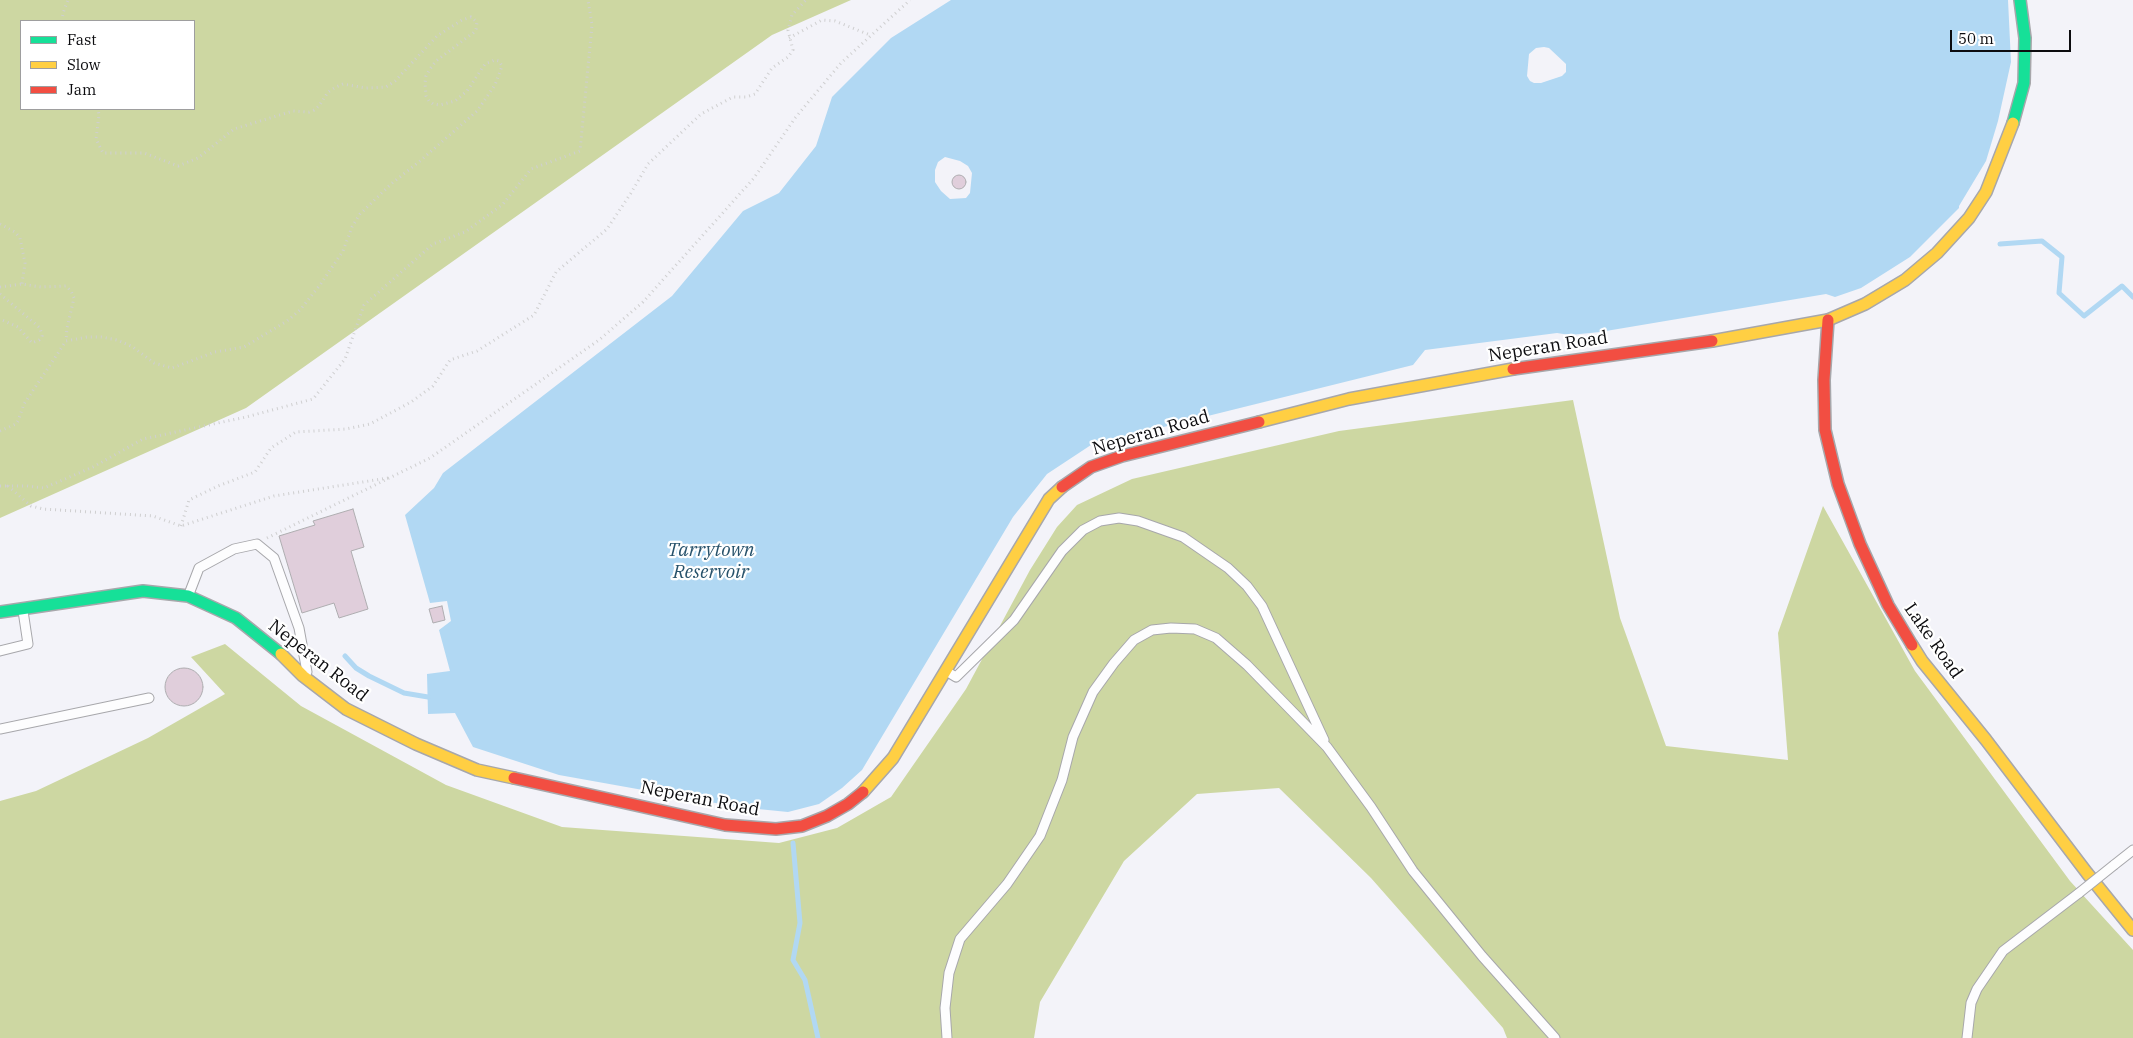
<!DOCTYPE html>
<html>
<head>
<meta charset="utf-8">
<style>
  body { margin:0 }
  #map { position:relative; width:2133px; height:1038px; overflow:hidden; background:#f3f3f9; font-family:"IBM Plex Serif",serif }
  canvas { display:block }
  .legend { position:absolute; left:20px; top:20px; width:175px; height:90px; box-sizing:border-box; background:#fff; border:1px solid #9e9e9f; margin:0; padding:6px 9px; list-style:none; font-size:15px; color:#0c0c0f }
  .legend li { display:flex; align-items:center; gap:10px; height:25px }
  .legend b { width:25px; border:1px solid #9e9e9f }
  .scale { position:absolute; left:1950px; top:30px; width:121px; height:22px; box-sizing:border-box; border:2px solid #0c0c0f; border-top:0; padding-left:6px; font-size:15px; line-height:18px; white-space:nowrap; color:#0c0c0f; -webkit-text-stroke:4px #fff; paint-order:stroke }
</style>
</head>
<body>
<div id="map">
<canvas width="2133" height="1038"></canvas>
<ul class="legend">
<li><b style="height:6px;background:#16e098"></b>Fast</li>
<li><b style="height:6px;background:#ffcf43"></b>Slow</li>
<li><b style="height:6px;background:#f24e42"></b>Jam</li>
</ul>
<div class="scale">50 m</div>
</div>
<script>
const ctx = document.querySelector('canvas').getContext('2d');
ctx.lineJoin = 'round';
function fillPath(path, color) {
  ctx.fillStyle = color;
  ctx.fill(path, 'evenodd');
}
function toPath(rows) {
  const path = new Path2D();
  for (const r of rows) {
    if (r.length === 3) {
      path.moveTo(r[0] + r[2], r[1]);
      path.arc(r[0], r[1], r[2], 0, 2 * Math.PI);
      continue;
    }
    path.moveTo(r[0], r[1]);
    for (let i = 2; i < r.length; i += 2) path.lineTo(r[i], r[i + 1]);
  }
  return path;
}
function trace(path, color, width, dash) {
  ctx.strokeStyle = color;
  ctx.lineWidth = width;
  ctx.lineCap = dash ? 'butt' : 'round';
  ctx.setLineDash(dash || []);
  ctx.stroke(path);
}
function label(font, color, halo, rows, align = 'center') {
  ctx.font = font + ' "IBM Plex Serif",serif';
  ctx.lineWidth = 4.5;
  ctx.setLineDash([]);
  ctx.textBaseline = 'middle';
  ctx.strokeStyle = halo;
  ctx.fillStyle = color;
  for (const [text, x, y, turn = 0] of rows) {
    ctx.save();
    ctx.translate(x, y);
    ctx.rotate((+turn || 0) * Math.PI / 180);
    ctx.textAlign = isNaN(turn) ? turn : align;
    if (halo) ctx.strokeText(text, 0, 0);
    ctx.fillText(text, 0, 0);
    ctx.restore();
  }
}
fillPath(toPath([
  [0,0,851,0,772,35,246,408,0,518],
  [194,21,194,109,21,109,21,21],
  [1573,400,1620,618,1666,746,1788,760,1778,633,1823,506,1915,671,2070,881,2133,950,2133,1038,1507,1038,1503,1028,1371,878,1279,788,1197,794,1124,861,1040,1002,1034,1038,0,1038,0,801,36,791,148,738,225,694,191,657,225,644,301,706,446,785,562,827,779,843,837,828,891,797,966,689,1030,570,1057,527,1077,505,1132,479,1339,431]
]), '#cdd7a2');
fillPath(toPath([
  [951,0,2008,0,2011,62,1998,121,1986,161,1959,206,1959,208,1910,257,1861,288,1835,297,1826,294,1600,332,1570,335,1557,333,1425,350,1413,365,1091,445,1047,474,1013,517,862,770,842,788,819,804,788,812,738,807,559,775,473,747,455,713,428,714,427,674,450,671,439,630,451,621,447,601,430,603,405,515,434,488,443,473,672,296,743,211,779,193,816,146,832,97,891,38],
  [1544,47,1549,48,1566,64,1566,72,1562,76,1541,83,1534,83,1530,81,1527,76,1529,54,1536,48],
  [945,157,960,161,968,166,972,173,970,193,966,198,950,199,941,191,935,182,935,170,938,162]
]), '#b1d8f3');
trace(toPath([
  [2000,244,2042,241,2062,257,2059,293,2084,316,2122,286,2133,297],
  [345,656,356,668,369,676,404,693,428,697],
  [793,843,800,923,793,960,805,980,818,1038]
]), '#b1d8f3', 5);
const building = toPath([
  [959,182,7],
  [353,509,364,547,351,551,368,609,339,618,334,603,302,613,279,536,315,525,313,521,353,509],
  [442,606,445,620,433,623,429,609,442,606],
  [184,687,19]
]);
fillPath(building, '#e0cedb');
trace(building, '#aeadb0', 1);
const lane = toPath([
  [189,594,199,568,234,549,257,544,274,558,299,628,307,672],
  [0,651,28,644,23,611],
  [951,674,956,677,1014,620,1062,551,1083,530,1100,521,1119,518,1138,521,1183,537,1228,568,1247,586,1262,606,1324,740],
  [0,729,149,698],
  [2114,865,2133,850],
  [947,1038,945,1008,949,973,960,939,1007,884,1040,836,1062,780,1073,737,1093,692,1114,663,1134,640,1152,630,1171,628,1195,629,1216,638,1247,665,1327,747,1371,807,1413,871,1482,956,1555,1038],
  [1967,1038,1971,1003,1977,989,2003,951,2079,893]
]);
const fast = toPath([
  [2013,123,2024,83,2025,38,2020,0],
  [0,612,143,591,188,596,236,618,281,654]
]);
const slow = toPath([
  [1712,341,1828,320,1865,304,1905,280,1937,253,1969,218,1986,192,2013,123],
  [1259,422,1349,399,1513,369],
  [1912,645,1922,661,1986,740,2087,873,2133,930],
  [281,654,303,676,346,709,416,744,477,770,514,778],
  [863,792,893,758,1049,499,1062,487]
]);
const jam = toPath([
  [1828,320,1824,380,1825,430,1838,484,1860,544,1888,605,1912,645],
  [1513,369,1712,341],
  [1062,487,1091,467,1122,456,1259,422],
  [514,778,725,825,776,829,802,826,827,816,848,804,863,792]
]);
trace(lane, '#a7a7ab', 11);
trace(fast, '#a7a7ab', 14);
trace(slow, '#a7a7ab', 14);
trace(jam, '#a7a7ab', 14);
trace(toPath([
  [62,21,63,13,68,0],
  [789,38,822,20,835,21,870,35],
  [0,224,15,232,20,238,25,263,22,284],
  [0,287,22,284,41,287,66,286,71,291,74,298,67,328,66,341],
  [0,294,32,321,40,328,42,336,39,340,32,343,18,327,0,319],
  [0,431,16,424,18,421,24,404,66,341,87,337,101,337,117,340,133,347,154,363,172,368,215,352,244,347,287,321,300,310,320,285,343,251,352,227,360,214,391,184,420,161,477,111,495,85,502,66,499,61,495,60,485,64,467,91,455,101,440,105,433,104,429,101,426,96,425,83,426,76,430,69,436,61,473,33,476,29,477,22,471,17,462,20,437,36,395,81,386,87,366,88,343,84,336,87,328,92,319,106,314,110,309,112,293,111,234,129,198,158,178,166,144,153,103,153,96,139,99,115,98,109],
  [388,478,274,496,181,526,153,516,43,509,31,506,8,486,27,486,44,488,93,467,143,439,246,417,313,399,345,359,364,305,433,244,465,232,503,204,531,169,580,151,592,25,588,0],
  [0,486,8,486],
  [181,526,189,500,218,486,255,472,271,448,296,432,346,429,370,424,411,402,433,386,450,360,477,351,534,315,556,272,607,229,631,193,648,164,701,114,733,97,746,97,755,94,772,68,788,57,793,50,788,30,792,15,806,0],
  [267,538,430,458,599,340,643,302,754,178,795,118,841,63,910,0]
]), '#cfcfd0', 3, [1, 4]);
trace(lane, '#fdfdfe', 9);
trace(fast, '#16e098', 11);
trace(slow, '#ffcf43', 11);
trace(jam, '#f24e42', 11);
const laneBridge = toPath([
  [2079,893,2114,865]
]);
trace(laneBridge, '#a7a7ab', 11, []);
trace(laneBridge, '#fdfdfe', 9);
label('18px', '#0c0c0f', '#fff', [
  ["Neperan Road",1548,347,-9],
  ["Neperan Road",1151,433,-16],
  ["Lake Road",1933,641,55],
  ["Neperan Road",318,661,38],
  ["Neperan Road",700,799,11]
]);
label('italic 19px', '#27526b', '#fff', [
  ["Tarrytown",711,551],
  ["Reservoir",711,573]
]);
</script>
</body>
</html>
